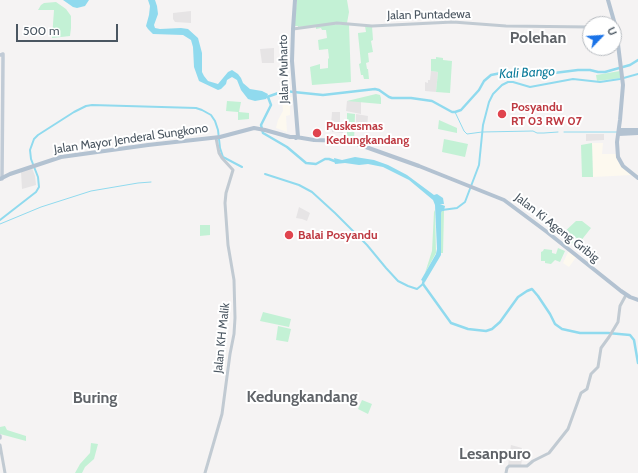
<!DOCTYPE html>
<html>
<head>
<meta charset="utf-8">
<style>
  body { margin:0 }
  #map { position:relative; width:638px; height:473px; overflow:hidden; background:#f5f3f3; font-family:Cabin,sans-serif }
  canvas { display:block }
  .north { position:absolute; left:582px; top:16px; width:40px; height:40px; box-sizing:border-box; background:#fff; border:1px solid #b7bbc0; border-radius:50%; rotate:65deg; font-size:11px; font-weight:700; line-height:16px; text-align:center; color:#4a5661 }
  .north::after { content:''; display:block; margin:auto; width:14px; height:18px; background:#1a73e8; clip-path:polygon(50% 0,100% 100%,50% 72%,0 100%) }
  .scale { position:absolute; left:16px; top:24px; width:102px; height:18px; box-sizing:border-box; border:2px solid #4a5661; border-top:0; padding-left:5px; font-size:12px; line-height:14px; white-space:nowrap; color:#4a5661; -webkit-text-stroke:3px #fff; paint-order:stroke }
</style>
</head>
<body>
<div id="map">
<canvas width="638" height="473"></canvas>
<div class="north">U</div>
<div class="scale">500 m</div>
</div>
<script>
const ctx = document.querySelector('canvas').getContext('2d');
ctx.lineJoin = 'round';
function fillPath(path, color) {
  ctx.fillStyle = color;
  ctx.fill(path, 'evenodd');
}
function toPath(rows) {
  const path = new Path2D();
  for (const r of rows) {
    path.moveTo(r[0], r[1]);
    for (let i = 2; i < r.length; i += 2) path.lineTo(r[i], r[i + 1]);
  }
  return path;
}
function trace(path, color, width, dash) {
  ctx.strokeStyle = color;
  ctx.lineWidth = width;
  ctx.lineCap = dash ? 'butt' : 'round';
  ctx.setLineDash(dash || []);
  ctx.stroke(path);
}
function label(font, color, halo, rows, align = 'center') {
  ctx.font = font + ' Cabin,sans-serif';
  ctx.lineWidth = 4;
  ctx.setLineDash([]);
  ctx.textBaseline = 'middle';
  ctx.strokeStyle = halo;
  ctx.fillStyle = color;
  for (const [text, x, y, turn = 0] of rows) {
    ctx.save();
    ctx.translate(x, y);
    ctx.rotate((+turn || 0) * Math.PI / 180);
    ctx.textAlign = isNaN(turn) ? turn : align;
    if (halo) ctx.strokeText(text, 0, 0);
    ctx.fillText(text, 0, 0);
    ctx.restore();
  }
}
fillPath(toPath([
  [282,97,292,97,292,102,290,102,290,115,286,116,287,132,276,128,278,120,283,111],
  [592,143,603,143,602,154,616,154,618,161,632,175,593,177],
  [569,250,577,256,569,267,563,263]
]), '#fdf9ef');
fillPath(toPath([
  [191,11,191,23,175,22,173,19,173,13],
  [274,48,274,63,262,63,260,49],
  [431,71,438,72,436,92,425,91,425,82,428,83,428,80,430,80],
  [347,101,361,101,361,114,346,111],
  [332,112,340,112,340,126,343,126,343,133,332,132,332,130,329,130,329,128,332,127,331,126],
  [356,114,368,116,367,128,356,126],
  [586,134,604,134,604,140,586,141],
  [32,168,35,176,36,185,22,189,21,172],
  [299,207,310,213,307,221,302,219,296,218],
  [511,445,522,448,520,458,522,459,521,466,508,465]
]), '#e6e4e5');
fillPath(toPath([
  [297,0,347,0,349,12,347,23,298,27,298,26,294,26],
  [56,2,66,9,71,16,71,28,70,36,52,38,54,10,38,10,41,5,44,3],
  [330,24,349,25,351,82,312,85,310,67,320,64,320,69,328,68,328,59,329,58,328,49,319,50,318,40,327,38,326,30,322,30,321,28,316,29,316,26],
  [365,26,372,26,373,40,371,41,373,52,368,53,369,62,366,63,367,69,368,69,369,79,364,79,363,75,361,75,359,64,361,63,358,34,358,33,366,32],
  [436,57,443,58,443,60,452,61,450,93,436,92,438,72,431,71,431,59,436,59],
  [620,71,621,78,597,81,596,75],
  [376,94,380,95,381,98,381,104,347,101],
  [227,101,241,102,239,112,249,113,249,119,238,120,238,112,226,111],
  [347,113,355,114,354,141,347,139],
  [439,120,457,128,457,133,438,129],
  [444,139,468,144,465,157,442,152],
  [592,143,593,177,582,177,581,145],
  [435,210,436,253,425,273,432,251,434,212],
  [442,211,444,211,443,253,441,253,440,227,441,213],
  [576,221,582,221,591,228,576,247,561,235],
  [200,225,210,225,210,235,200,236],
  [558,248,565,251,560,262,555,260,551,264,552,261,551,264,545,263,545,261,541,261,541,252,543,251,544,249,552,250,552,253,556,254],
  [263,312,291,319,289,327,260,321],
  [278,326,291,329,288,342,276,340],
  [362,400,372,404,368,414,358,409],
  [5,426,7,430,26,436,26,441,0,434,0,427],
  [91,443,98,444,94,459,85,467,82,473,75,473,80,464,90,453]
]), '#c3f1d5');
fillPath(toPath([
  [63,0,89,0,85,6,77,8,73,7],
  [148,0,155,0,157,6,158,14,154,25,155,28,160,29,181,28,188,29,198,38,202,53,202,72,204,76,208,81,218,84,228,72,232,70,238,74,241,78,243,83,250,89,262,91,268,94,266,99,255,101,248,99,241,90,237,80,232,77,227,80,226,84,221,89,218,90,199,81,194,67,193,47,191,40,183,35,153,34,148,29,146,26,149,15,150,6],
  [355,157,374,160,388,165,407,175,434,195,437,194,443,198,444,204,440,204,445,206,444,211,442,211,441,213,441,255,425,282,421,280,436,254,437,249,435,205,433,200,409,180,383,167,368,164,359,165,345,163,335,164,334,158,342,160]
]), '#90daee');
trace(toPath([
  [455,112,464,131,467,134,482,132,533,131,537,133,544,133,558,132],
  [564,132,617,132],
  [0,224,41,207,91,191,138,183,151,182]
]), '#90daee', 1);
trace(toPath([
  [265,174,299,185,312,192,335,213,367,245,386,268,398,281,408,286,417,289,423,284],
  [442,210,457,208,465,202,479,165,483,125,489,102,493,94,502,85,508,82,513,82,530,87,573,79,600,82,620,79,638,74],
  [0,220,36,192,39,187,38,177,31,159,30,150,34,139,38,135,74,112,86,106,92,105,196,108,202,110,211,115,215,121,218,130,220,148,223,157,242,167]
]), '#90daee', 2);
trace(toPath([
  [267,97,284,91,323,95,375,89,379,90,389,97,392,98,411,98,432,101,452,112,455,112,461,110,479,90,484,81,491,75,506,72,530,76,578,70,590,70,598,72,605,72,630,65,638,60],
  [268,97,271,105,261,125,263,133,287,147,306,163,316,164,325,159,329,159,337,162],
  [424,279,423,284,451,323,468,329,486,331,492,329,500,322,518,297,527,291,532,289,538,296,550,314,555,324,562,329,580,333,608,333,630,335,634,340,638,363]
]), '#90daee', 2.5);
trace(toPath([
  [293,29,337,23,372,26,453,22,506,26,590,27],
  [0,445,5,473],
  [205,473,222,414,230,354,234,334,235,318,234,280,228,245,225,203,226,193,233,170,222,158,219,153,216,138],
  [506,473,507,468,509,466,527,466,533,461,549,453,568,429,581,393,587,389,591,374,598,367,601,348,609,337,618,322,620,306,626,295]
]), '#c1cad2', 3);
trace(toPath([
  [0,55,3,54,3,58,2,179],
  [0,436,0,438]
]), '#c1cbd6', 3.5);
trace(toPath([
  [295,0,293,29,292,61,298,137,296,138],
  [608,0,616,28,623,85,620,120,617,142,618,157,623,166,638,178],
  [619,130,638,130],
  [619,134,638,133],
  [0,179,10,174,61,157,148,145,220,137,254,128,265,130,290,137,296,137,314,140,349,141,419,166,504,200,547,232,621,291,630,297,638,300]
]), '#b3c2d1', 4);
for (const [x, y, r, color] of [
  [502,114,5,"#e0444e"],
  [317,133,5,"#e0444e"],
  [289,235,5,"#e0444e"]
]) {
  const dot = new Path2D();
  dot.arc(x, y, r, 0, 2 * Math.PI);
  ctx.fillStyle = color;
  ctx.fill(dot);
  trace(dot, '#fff', 1.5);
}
label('12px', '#4a5661', '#fff', [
  ["Jalan Puntadewa",429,15,-1],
  ["Jalan Muharto",284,69,-91],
  ["Jalan Mayor Jenderal Sungkono",131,139,-8],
  ["Jalan Ki Ageng Gribig",557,228,38],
  ["Jalan KH Malik",222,338,-84]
]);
label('bold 12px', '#be3a42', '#fff', [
  ["Posyandu",511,107],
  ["RT 03 RW 07",511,121],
  ["Puskesmas",326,126],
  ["Kedungkandang",326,140],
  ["Balai Posyandu",298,235]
], 'left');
label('italic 13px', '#0c7c9b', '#fff', [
  ["Kali Bango",527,73,-3]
]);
label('bold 16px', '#5f6368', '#fff', [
  ["Polehan",538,38],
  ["Kedungkandang",302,397],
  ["Buring",95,398],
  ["Lesanpuro",495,454]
]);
</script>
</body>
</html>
